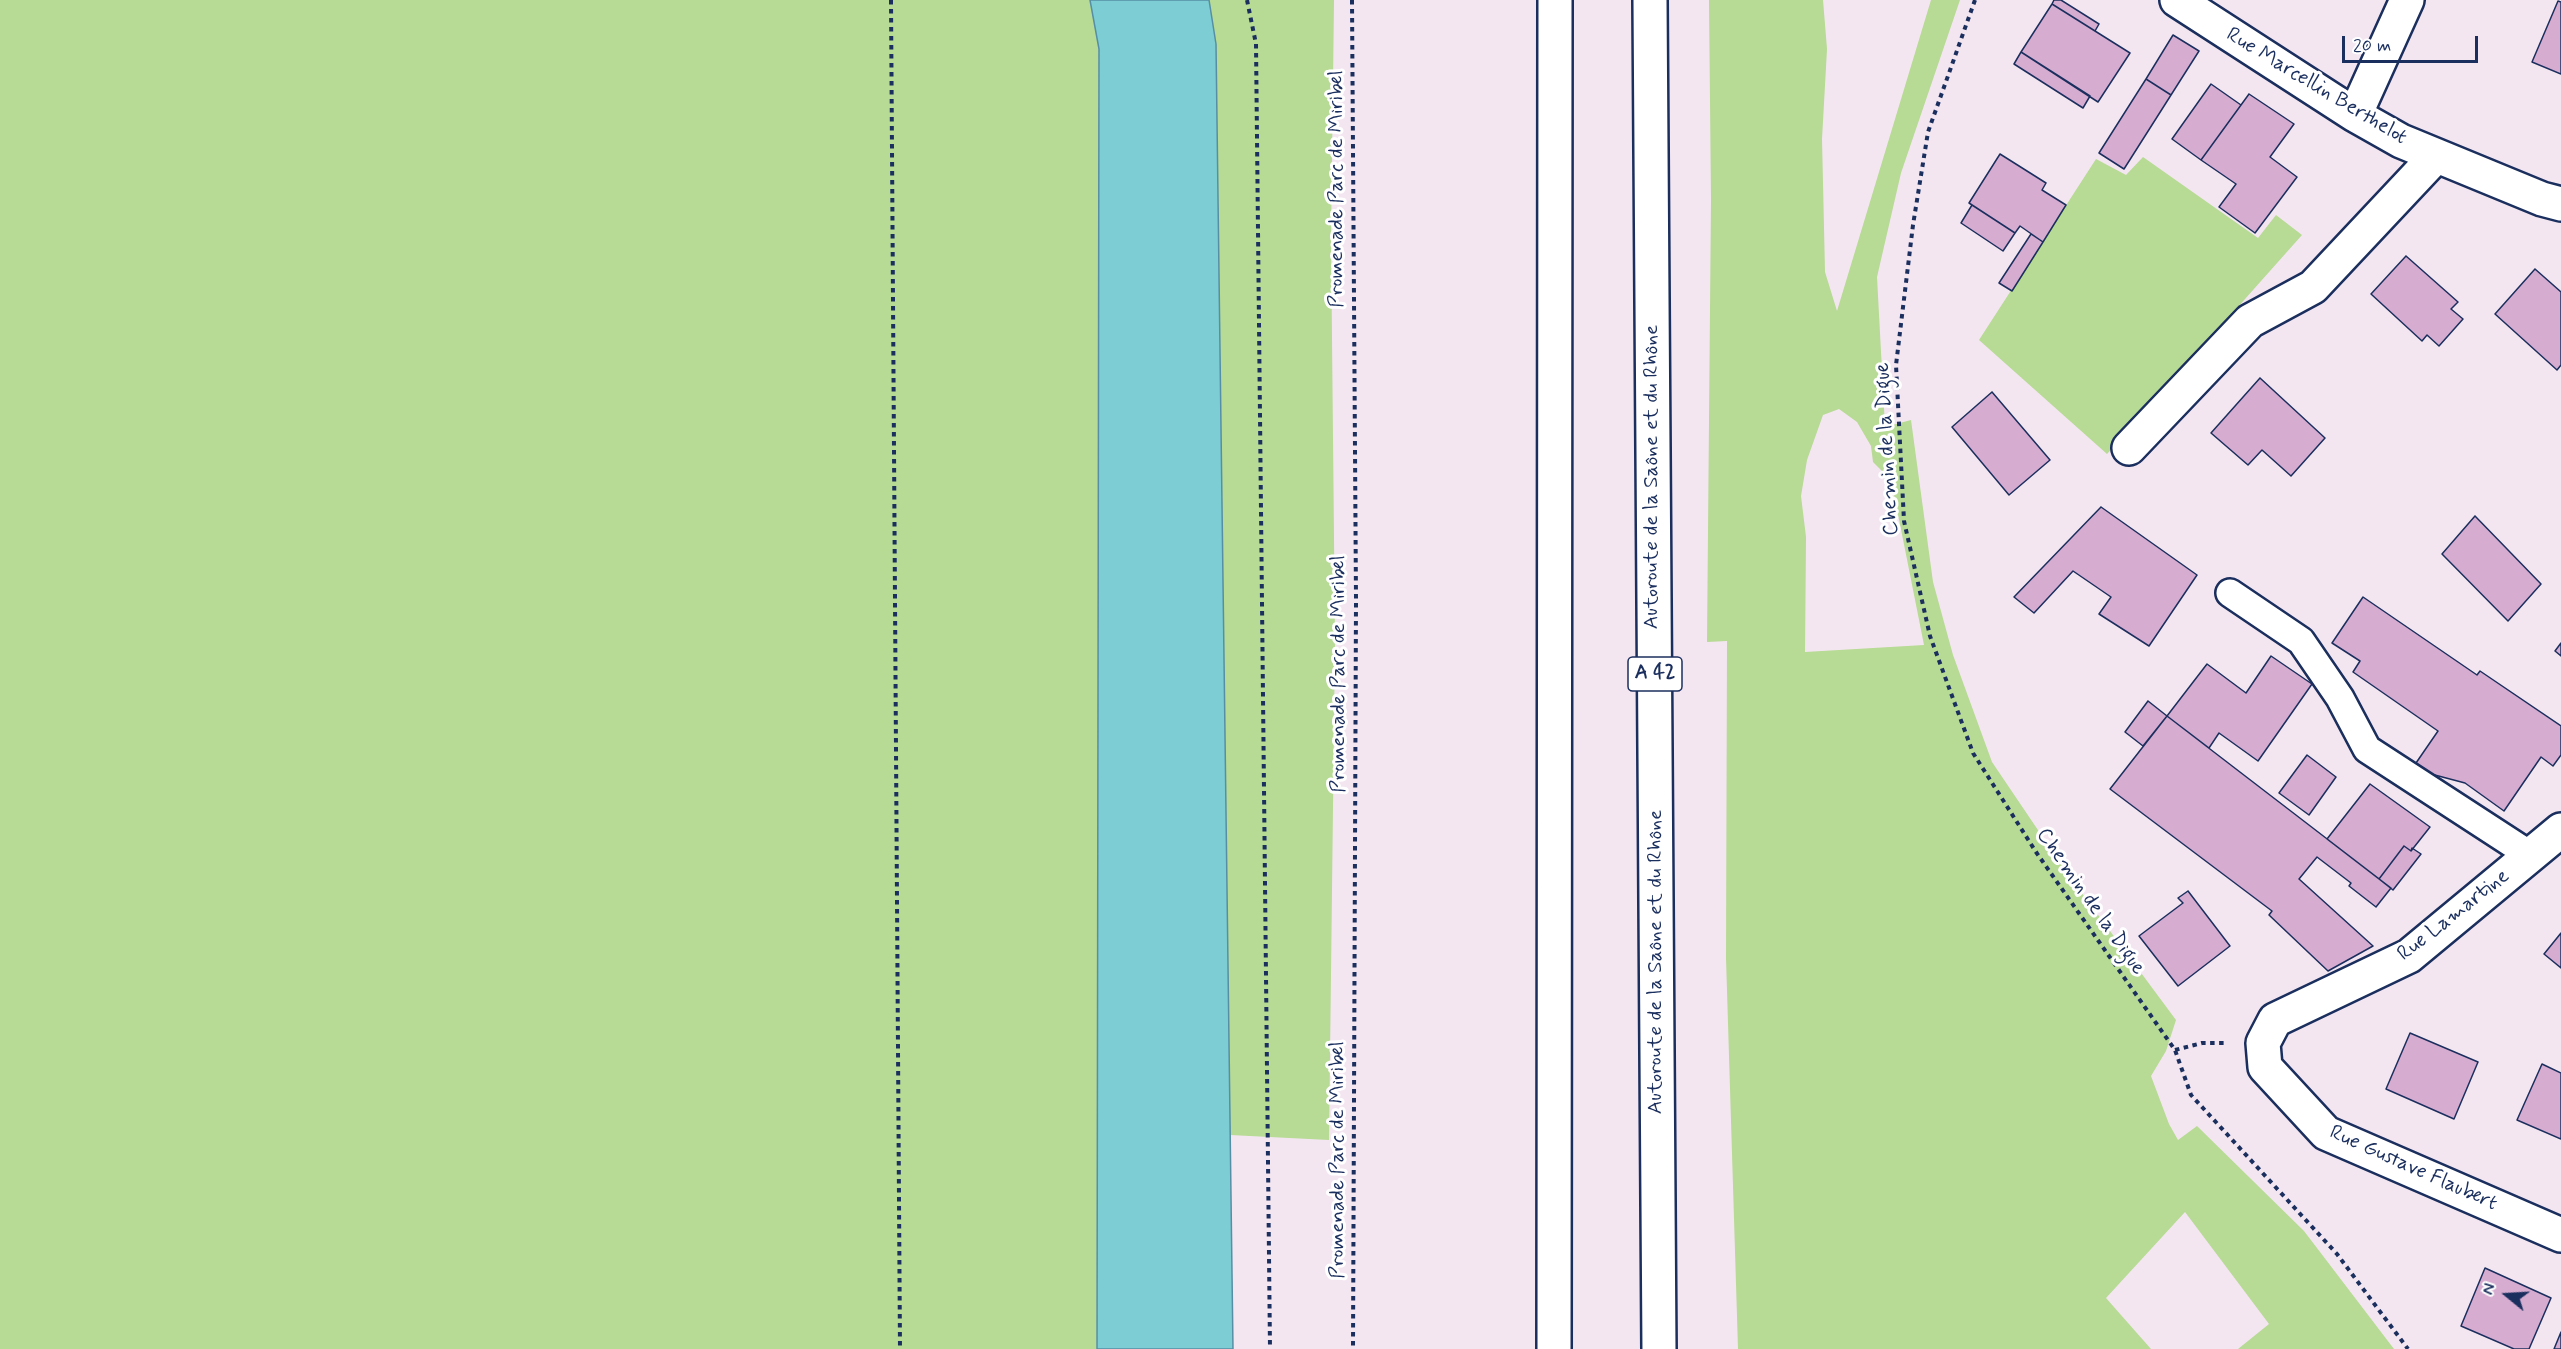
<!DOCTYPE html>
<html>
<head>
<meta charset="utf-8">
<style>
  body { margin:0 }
  #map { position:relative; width:2561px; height:1349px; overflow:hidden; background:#f3e6f1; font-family:Mynerve,sans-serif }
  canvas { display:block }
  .north { position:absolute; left:2477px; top:1265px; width:60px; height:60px; -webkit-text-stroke:4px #fff; paint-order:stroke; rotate:288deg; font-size:16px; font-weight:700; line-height:24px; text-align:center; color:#1b2f5e }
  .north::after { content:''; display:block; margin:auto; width:21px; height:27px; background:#1b2f5e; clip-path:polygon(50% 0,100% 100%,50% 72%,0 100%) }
  .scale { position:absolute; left:2342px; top:36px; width:136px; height:27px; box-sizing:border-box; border:3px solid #1b2f5e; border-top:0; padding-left:8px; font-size:18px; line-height:21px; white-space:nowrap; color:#1b2f5e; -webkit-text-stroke:4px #fff; paint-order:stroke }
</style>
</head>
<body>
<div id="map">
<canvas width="2561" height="1349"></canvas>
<div class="north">N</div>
<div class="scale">20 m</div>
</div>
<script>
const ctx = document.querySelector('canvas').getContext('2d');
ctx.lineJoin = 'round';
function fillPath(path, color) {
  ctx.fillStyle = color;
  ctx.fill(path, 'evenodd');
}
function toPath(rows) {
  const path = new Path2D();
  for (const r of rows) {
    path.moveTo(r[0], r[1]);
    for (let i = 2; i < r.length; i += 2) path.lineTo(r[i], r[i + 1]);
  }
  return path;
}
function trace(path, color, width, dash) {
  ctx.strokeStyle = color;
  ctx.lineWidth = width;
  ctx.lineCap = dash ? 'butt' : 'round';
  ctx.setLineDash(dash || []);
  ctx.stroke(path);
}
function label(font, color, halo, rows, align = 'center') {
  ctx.font = font + ' Mynerve,sans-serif';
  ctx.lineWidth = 6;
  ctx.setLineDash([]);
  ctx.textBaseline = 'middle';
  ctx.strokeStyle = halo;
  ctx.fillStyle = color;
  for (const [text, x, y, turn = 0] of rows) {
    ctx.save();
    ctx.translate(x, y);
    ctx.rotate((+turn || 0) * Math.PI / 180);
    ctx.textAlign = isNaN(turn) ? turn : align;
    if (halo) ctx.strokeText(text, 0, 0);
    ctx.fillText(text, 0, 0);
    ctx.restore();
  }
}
fillPath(toPath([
  [0,0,1090,0,1099,49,1097,1349,0,1349],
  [1209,0,1334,0,1331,238,1335,639,1329,1140,1230,1135,1216,44],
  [1709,0,1823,0,1827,49,1822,139,1825,272,1837,311,1931,0,1960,0,1901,173,1877,277,1885,427,1911,420,1933,582,1953,655,1992,762,2067,873,2176,1020,2166,1051,2151,1076,2169,1124,2178,1140,2197,1126,2304,1231,2394,1349,2238,1349,2269,1324,2185,1212,2106,1298,2151,1349,1738,1349,1726,958,1727,641,1707,642,1711,200],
  [1839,409,1857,422,1871,446,1873,462,1884,473,1888,464,1924,645,1805,652,1806,537,1801,496,1807,460,1823,415],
  [2143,157,2258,238,2276,215,2302,235,2107,454,1979,340,2096,159,2126,175]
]), '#b7da94');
const water = toPath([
  [1090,0,1209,0,1216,44,1233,1349,1097,1349,1099,49,1090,0]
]);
fillPath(water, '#7dced4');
trace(water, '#568ea5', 1.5);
const building = toPath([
  [2054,0,2061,0,2099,24,2095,31,2052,4,2054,0],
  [2558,1,2561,2,2561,74,2532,62,2558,1],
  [2052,4,2130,53,2098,102,2021,52,2052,4],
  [2173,35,2199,51,2171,95,2146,79,2173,35],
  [2021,52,2090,96,2083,108,2014,64,2021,52],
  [2146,79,2171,95,2124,169,2099,153,2146,79],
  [2211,84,2241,105,2201,160,2172,139,2211,84],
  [2249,94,2294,124,2270,157,2297,177,2255,233,2219,207,2236,184,2201,160,2249,94],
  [2000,154,2046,183,2042,190,2066,205,2043,242,2020,226,2015,233,1969,203,2000,154],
  [1972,205,2015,233,2003,251,1961,223,1972,205],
  [2031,234,2043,242,2012,291,1999,283,2031,234],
  [2406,256,2458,302,2451,309,2463,319,2439,346,2427,335,2422,341,2371,294,2406,256],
  [2535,269,2561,292,2561,365,2557,370,2495,314,2535,269],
  [2260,378,2325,438,2291,476,2262,450,2248,465,2211,433,2260,378],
  [1992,392,2050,460,2009,495,1952,427,1992,392],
  [2101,507,2197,575,2149,646,2099,614,2111,597,2073,571,2034,613,2014,597,2101,507],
  [2475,516,2541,584,2508,621,2442,554,2475,516],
  [2363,597,2477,675,2480,671,2561,726,2561,755,2553,766,2541,757,2504,811,2465,783,2431,774,2416,763,2438,731,2353,672,2360,661,2332,643,2363,597],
  [2561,643,2561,656,2555,651,2561,643],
  [2271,656,2312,684,2258,761,2219,733,2209,748,2167,716,2207,664,2246,693,2271,656],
  [2148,701,2167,716,2143,746,2125,732,2148,701],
  [2167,716,2391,888,2376,907,2349,886,2351,883,2317,857,2299,879,2373,946,2328,971,2269,915,2272,911,2110,789,2167,716],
  [2307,755,2336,777,2309,815,2279,793,2307,755],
  [2370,784,2430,827,2411,851,2404,846,2379,879,2327,839,2370,784],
  [2404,846,2411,851,2412,848,2421,854,2393,890,2379,879,2404,846],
  [2188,891,2230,946,2178,986,2139,936,2183,903,2178,898,2188,891],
  [2561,933,2561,968,2544,954,2561,933],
  [2410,1033,2478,1062,2454,1119,2386,1089,2410,1033],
  [2542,1064,2561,1073,2561,1139,2517,1120,2542,1064],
  [2485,1268,2551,1298,2529,1349,2514,1349,2461,1326,2485,1268],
  [2561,1332,2561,1349,2554,1349,2561,1332]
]);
fillPath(building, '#d7acd1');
trace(building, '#1b2f5e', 1.5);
const lane = toPath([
  [2230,593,2301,641,2340,698,2367,749,2530,855]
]);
const street = toPath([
  [2177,0,2355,115,2401,141,2542,199,2561,204],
  [2355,115,2407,0],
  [2129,448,2250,321,2313,287,2436,156],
  [2561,830,2409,956,2275,1020,2263,1043,2265,1067,2326,1133,2561,1235]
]);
const highway = toPath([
  [1650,0,1659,1349],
  [1554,1349,1555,0]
]);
trace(lane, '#1b2f5e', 32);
trace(street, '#1b2f5e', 38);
trace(highway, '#1b2f5e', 38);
trace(toPath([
  [891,0,900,1349],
  [1247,0,1256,44,1270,1349],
  [1352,0,1356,600,1353,1349],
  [1975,0,1928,132,1913,225,1896,365,1904,521,1930,636,1973,753,2036,852,2175,1050,2191,1095,2337,1254,2408,1349],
  [2175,1050,2202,1043,2225,1043]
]), '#1b2f5e', 4, [4.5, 4.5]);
trace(lane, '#fff', 27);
trace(street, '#fff', 33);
trace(highway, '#fff', 33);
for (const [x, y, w] of [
  [1655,674,54]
]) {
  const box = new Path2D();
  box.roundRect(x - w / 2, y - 17, w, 34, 4.5);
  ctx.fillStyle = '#fff';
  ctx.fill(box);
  trace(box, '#1b2f5e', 1.5);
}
label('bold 20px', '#1b2f5e', null, [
  ["A 42",1655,674]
]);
label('21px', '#1b2f5e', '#fff', [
  ["Rue Marcellin Berthelot",2316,87,31],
  ["Promenade Parc de Miribel",1338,189,-90],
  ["Chemin de la Digue",1888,449,-93],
  ["Autoroute de la Saône et du Rhône",1653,477,-90],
  ["Promenade Parc de Miribel",1340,674,-90],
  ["Chemin de la Digue",2090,902,55],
  ["Rue Lamartine",2454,916,-38],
  ["Autoroute de la Saône et du Rhône",1657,962,-90],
  ["Promenade Parc de Miribel",1339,1160,-90],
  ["Rue Gustave Flaubert",2413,1169,24]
]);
</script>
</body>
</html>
